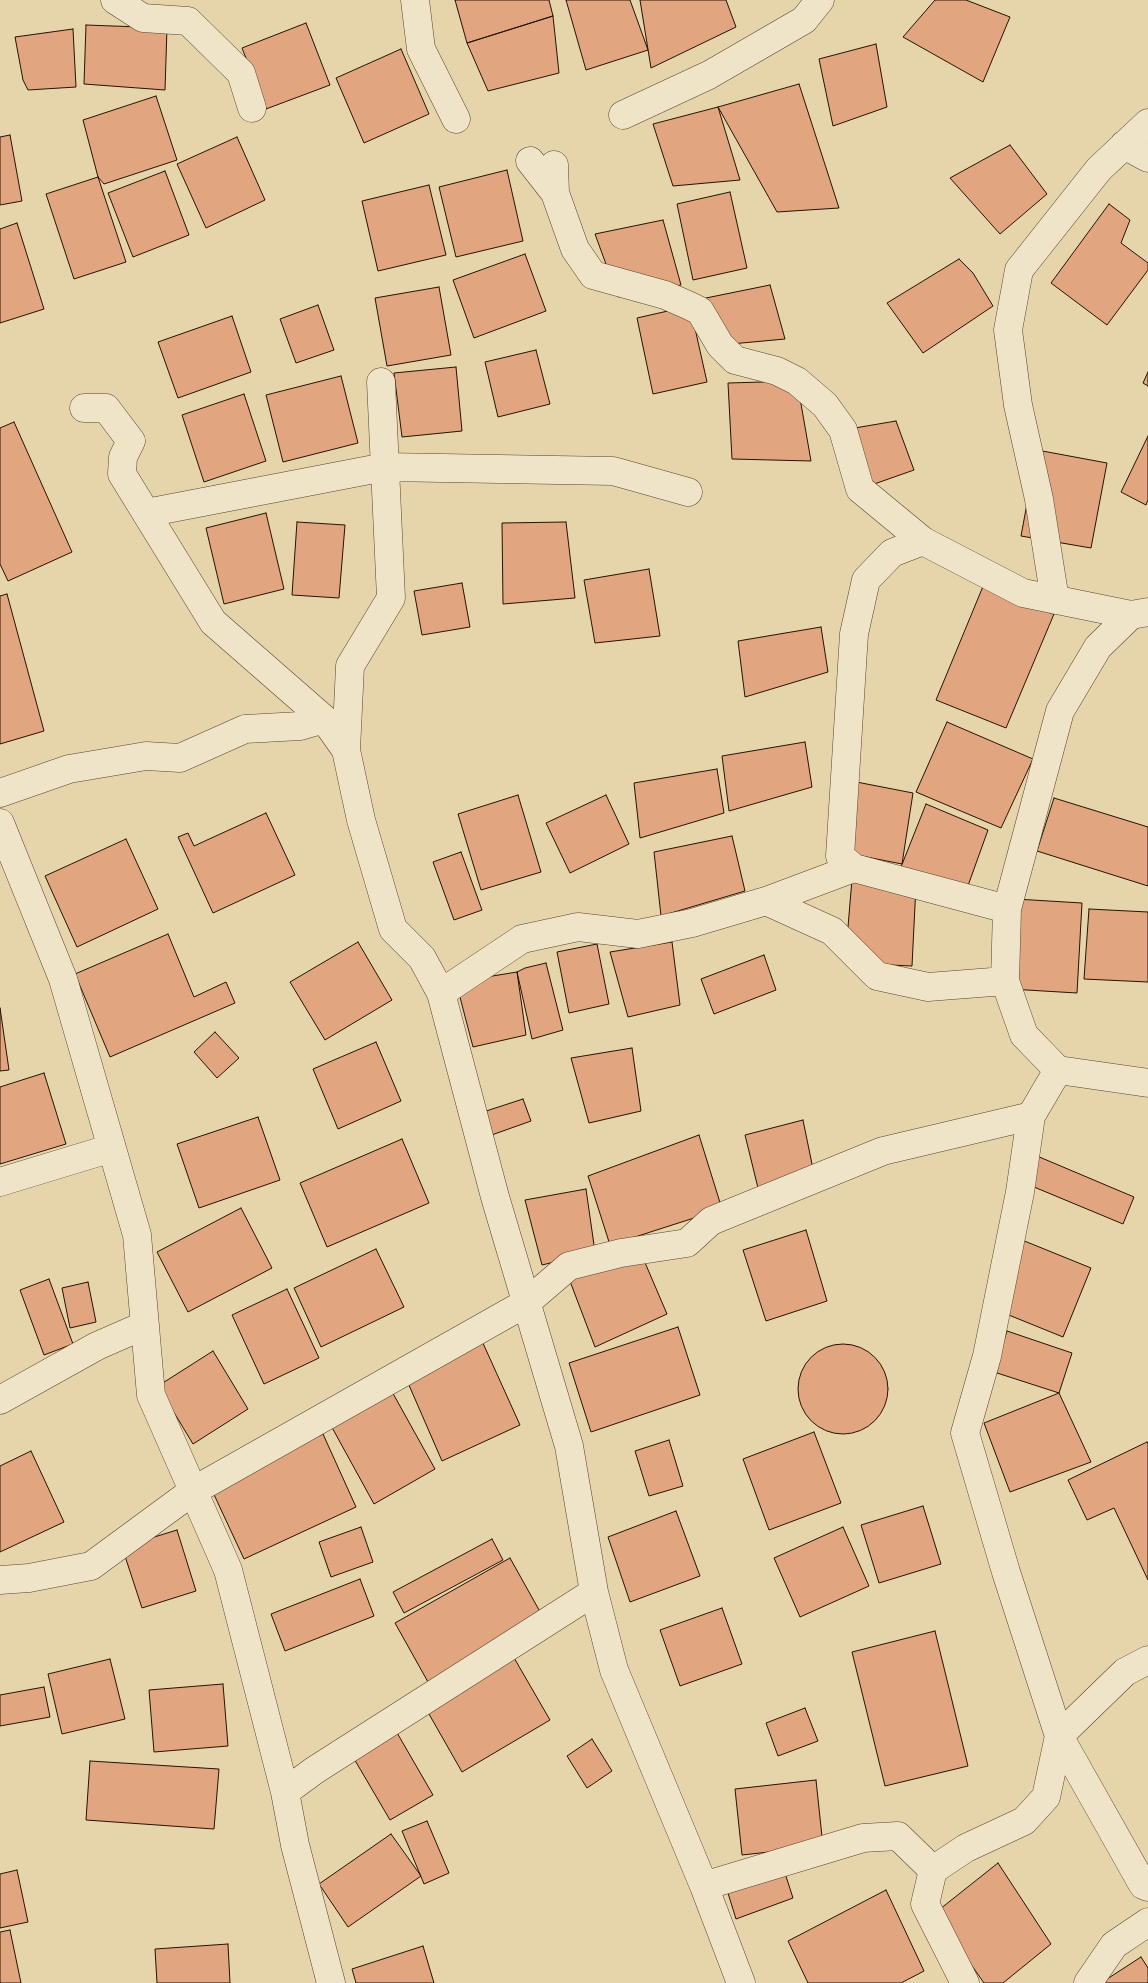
<!DOCTYPE html>
<html>
<head>
<meta charset="utf-8">
<style>
  body { margin:0 }
  canvas { display:block; background:#e6d5aa }
</style>
</head>
<body>
<canvas width="1148" height="1983"></canvas>
<script>
const ctx = document.querySelector('canvas').getContext('2d');
ctx.lineJoin = 'round';
function fillPath(path, color) {
  ctx.fillStyle = color;
  ctx.fill(path, 'evenodd');
}
function toPath(rows) {
  const path = new Path2D();
  for (const r of rows) {
    if (r.length === 3) {
      path.moveTo(r[0] + r[2], r[1]);
      path.arc(r[0], r[1], r[2], 0, 2 * Math.PI);
      continue;
    }
    path.moveTo(r[0], r[1]);
    for (let i = 2; i < r.length; i += 2) path.lineTo(r[i], r[i + 1]);
  }
  return path;
}
function trace(path, color, width, dash) {
  ctx.strokeStyle = color;
  ctx.lineWidth = width;
  ctx.lineCap = dash ? 'butt' : 'round';
  ctx.setLineDash(dash || []);
  ctx.stroke(path);
}
const building = toPath([
  [455,0,549,0,553,16,467,43,455,0],
  [566,0,630,0,648,50,586,70,566,0],
  [640,0,726,0,736,27,651,68,640,0],
  [935,0,966,0,1010,17,983,82,903,37,935,0],
  [553,16,559,73,488,91,467,43,553,16],
  [306,23,330,85,266,109,242,48,306,23],
  [86,25,167,28,165,90,84,84,86,25],
  [73,29,76,87,28,90,23,80,15,37,73,29],
  [876,44,887,107,833,126,819,59,876,44],
  [401,49,429,114,364,143,336,78,401,49],
  [799,84,839,208,777,212,718,107,799,84],
  [156,96,177,160,104,184,98,177,83,120,156,96],
  [718,107,740,180,673,186,653,124,718,107],
  [10,135,22,201,0,205,0,137,10,135],
  [237,137,265,200,206,228,177,164,237,137],
  [1010,145,1047,194,1000,234,950,178,1010,145],
  [507,170,523,241,456,257,439,187,507,170],
  [165,171,189,235,133,257,108,193,165,171],
  [98,177,126,262,74,279,46,194,98,177],
  [429,185,446,255,378,271,362,201,429,185],
  [730,192,747,268,693,280,677,204,730,192],
  [1109,204,1130,220,1121,243,1148,263,1148,270,1107,325,1051,283,1109,204],
  [663,220,681,285,618,297,595,234,663,220],
  [17,223,44,309,0,323,0,229,17,223],
  [525,254,546,311,474,338,453,280,525,254],
  [959,259,973,273,993,306,923,353,887,303,959,259],
  [770,285,785,339,720,345,706,298,770,285],
  [439,287,451,355,387,366,375,298,439,287],
  [318,305,334,350,296,363,280,319,318,305],
  [690,306,707,382,653,394,637,318,690,306],
  [232,316,251,372,178,398,158,342,232,316],
  [536,350,550,404,498,417,485,362,536,350],
  [456,367,462,431,402,437,394,373,456,367],
  [1148,372,1148,386,1143,383,1148,372],
  [341,376,358,443,283,462,266,395,341,376],
  [797,381,811,461,732,459,728,383,797,381],
  [244,394,266,461,204,482,182,415,244,394],
  [896,421,914,470,860,489,843,430,896,421],
  [14,422,72,552,8,581,0,564,0,428,14,422],
  [1148,436,1148,500,1146,505,1121,492,1148,436],
  [1037,450,1107,463,1091,548,1021,536,1037,450],
  [266,513,284,589,224,604,206,528,266,513],
  [297,522,345,525,339,598,292,595,297,522],
  [566,522,575,598,503,604,502,523,566,522],
  [649,569,660,636,595,643,584,580,649,569],
  [462,583,470,627,422,635,414,591,462,583],
  [984,584,1054,614,1006,728,936,700,984,584],
  [7,594,44,731,0,744,0,596,7,594],
  [821,627,828,672,745,697,738,641,821,627],
  [947,722,1033,759,1001,828,916,792,947,722],
  [805,742,812,787,729,811,722,756,805,742],
  [717,769,724,813,640,838,634,783,717,769],
  [836,778,913,793,902,864,831,850,836,778],
  [518,795,541,872,481,890,458,814,518,795],
  [606,795,629,844,570,873,546,823,606,795],
  [1054,798,1148,827,1148,886,1037,851,1054,798],
  [926,804,988,830,965,894,899,872,926,804],
  [266,813,295,875,213,913,178,837,188,833,194,846,266,813],
  [732,836,745,891,661,916,654,852,732,836],
  [126,839,158,909,77,947,45,876,126,839],
  [461,852,482,910,454,920,433,862,461,852],
  [852,879,916,885,912,966,845,963,852,879],
  [999,898,1082,903,1077,993,993,988,999,898],
  [1089,909,1148,912,1148,982,1084,979,1089,909],
  [168,934,194,997,226,982,235,1003,110,1057,75,974,168,934],
  [358,942,392,1000,325,1040,290,982,358,942],
  [672,942,680,1005,628,1017,610,952,672,942],
  [597,944,609,1004,569,1013,557,952,597,944],
  [764,955,776,990,714,1014,701,979,764,955],
  [546,963,563,1030,532,1039,517,972,525,968,546,963],
  [517,972,526,1035,473,1047,456,982,517,972],
  [0,1008,9,1070,0,1071,0,1008],
  [215,1032,239,1058,217,1078,194,1052,215,1032],
  [376,1042,401,1101,338,1129,313,1069,376,1042],
  [632,1048,641,1111,589,1123,571,1058,632,1048],
  [44,1073,66,1144,0,1164,0,1087,44,1073],
  [523,1099,531,1121,486,1137,480,1113,523,1099],
  [258,1117,280,1180,199,1208,177,1144,258,1117],
  [803,1120,813,1169,758,1188,745,1135,803,1120],
  [699,1135,722,1209,610,1245,588,1176,699,1135],
  [402,1139,429,1203,327,1247,300,1183,402,1139],
  [1037,1156,1134,1197,1123,1224,1034,1187,1037,1156],
  [586,1189,595,1252,542,1265,525,1200,586,1189],
  [241,1208,272,1268,188,1312,157,1252,241,1208],
  [806,1230,827,1301,766,1321,743,1250,806,1230],
  [1017,1238,1091,1268,1063,1337,989,1307,1017,1238],
  [637,1244,667,1314,595,1347,568,1276,637,1244],
  [376,1249,404,1307,321,1347,294,1288,376,1249],
  [49,1279,73,1344,44,1355,20,1290,49,1279],
  [88,1282,96,1322,70,1328,62,1288,88,1282],
  [287,1289,319,1358,264,1384,232,1315,287,1289],
  [678,1327,700,1395,591,1432,569,1363,678,1327],
  [1007,1331,1072,1353,1059,1393,994,1372,1007,1331],
  [482,1341,520,1425,442,1461,405,1376,482,1341],
  [843,1389,45],
  [213,1351,248,1409,193,1444,158,1386,213,1351],
  [390,1388,435,1469,374,1504,329,1422,390,1388],
  [1059,1393,1091,1462,1010,1492,984,1423,1059,1393],
  [814,1432,841,1503,769,1530,743,1459,814,1432],
  [323,1434,356,1507,244,1559,210,1486,323,1434],
  [669,1440,683,1486,649,1496,635,1451,669,1440],
  [1147,1442,1148,1444,1148,1580,1114,1508,1087,1520,1068,1480,1147,1442],
  [31,1451,64,1522,0,1552,0,1466,31,1451],
  [923,1506,941,1564,879,1583,861,1525,923,1506],
  [676,1511,700,1576,630,1602,608,1537,676,1511],
  [361,1527,373,1562,331,1577,319,1542,361,1527],
  [843,1527,869,1586,800,1617,774,1558,843,1527],
  [177,1530,196,1591,142,1608,122,1547,177,1530],
  [492,1539,503,1560,404,1613,393,1592,492,1539],
  [510,1558,543,1617,428,1682,395,1623,510,1558],
  [360,1579,374,1616,285,1651,271,1614,360,1579],
  [722,1608,742,1664,680,1686,660,1630,722,1608],
  [935,1631,968,1766,885,1786,852,1652,935,1631],
  [513,1656,550,1720,462,1772,425,1707,513,1656],
  [110,1659,125,1719,62,1734,48,1674,110,1659],
  [223,1684,228,1746,154,1752,149,1690,223,1684],
  [44,1687,50,1717,0,1726,0,1695,44,1687],
  [805,1708,818,1741,778,1756,766,1723,805,1708],
  [396,1731,433,1795,390,1820,353,1757,396,1731],
  [592,1739,612,1771,587,1788,567,1756,592,1739],
  [90,1761,219,1769,214,1829,86,1820,90,1761],
  [816,1780,823,1846,742,1855,735,1789,816,1780],
  [427,1821,449,1873,424,1884,402,1831,427,1821],
  [391,1834,421,1876,348,1927,319,1884,391,1834],
  [998,1863,1051,1944,1003,1983,984,1983,935,1913,998,1863],
  [17,1870,28,1922,0,1928,0,1874,17,1870],
  [784,1870,793,1898,736,1919,727,1890,784,1870],
  [886,1890,924,1971,901,1983,808,1983,788,1941,886,1890],
  [10,1930,21,1983,0,1983,0,1932,10,1930],
  [228,1944,230,1983,157,1983,155,1949,228,1944],
  [423,1946,434,1983,356,1983,352,1969,423,1946],
  [1141,1957,1148,1968,1148,1983,1105,1983,1104,1981,1141,1957]
]);
fillPath(building, '#e1a57f');
trace(building, '#271203', 1);
const minor = toPath([
  [115,0,143,18,188,21,241,73,252,108],
  [415,0,421,49,456,119],
  [623,115,709,75,804,20,820,0],
  [1124,145,1148,158],
  [530,161,555,193],
  [554,165,555,193,575,249,593,275,665,295,690,306,700,311,720,345,735,360,777,371,797,381,825,405,843,430,860,489,923,541,1023,593,1131,615,1148,612],
  [381,382,391,598,350,666,346,750,361,820,393,929,422,958,441,993,495,1197,569,1446,594,1592,614,1670,704,1886,741,1983],
  [84,408,106,408,131,441,123,457,122,474,213,622,324,719,346,750],
  [146,513,385,467,613,471,688,492],
  [923,541,892,553,866,580,854,634,840,856,854,868,1007,909],
  [1055,600,1039,499,1018,405,1008,330,1019,270,1099,169,1148,123],
  [1131,615,1098,647,1060,711,1007,909,1005,981,1024,1035,1058,1070,1148,1083],
  [0,793,69,769,146,756,180,758,245,729,300,726,324,719],
  [0,823,63,979,137,1235,151,1395,228,1570,285,1792,295,1845,331,1983],
  [766,901,832,931,877,976,928,987,1005,981],
  [441,993,522,939,578,927,638,934,692,923,766,901,854,868],
  [1058,1070,1031,1116,1020,1192,987,1356,965,1433,1006,1572,1059,1736,1143,1885,1148,1887],
  [0,1182,112,1148],
  [0,1400,97,1346,145,1325],
  [0,1580,29,1578,91,1566,193,1491,526,1303,569,1266,621,1253,687,1243,711,1221,883,1151,1031,1116],
  [285,1792,315,1770,594,1592],
  [704,1886,863,1838,898,1836,933,1870],
  [965,1983,925,1904,933,1870,966,1848,1024,1821,1046,1797,1059,1736,1125,1672,1148,1660],
  [1088,1983,1114,1945,1148,1922]
]);
trace(minor, '#57432d', 29);
trace(minor, '#efe4c8', 28);
</script>
</body>
</html>
